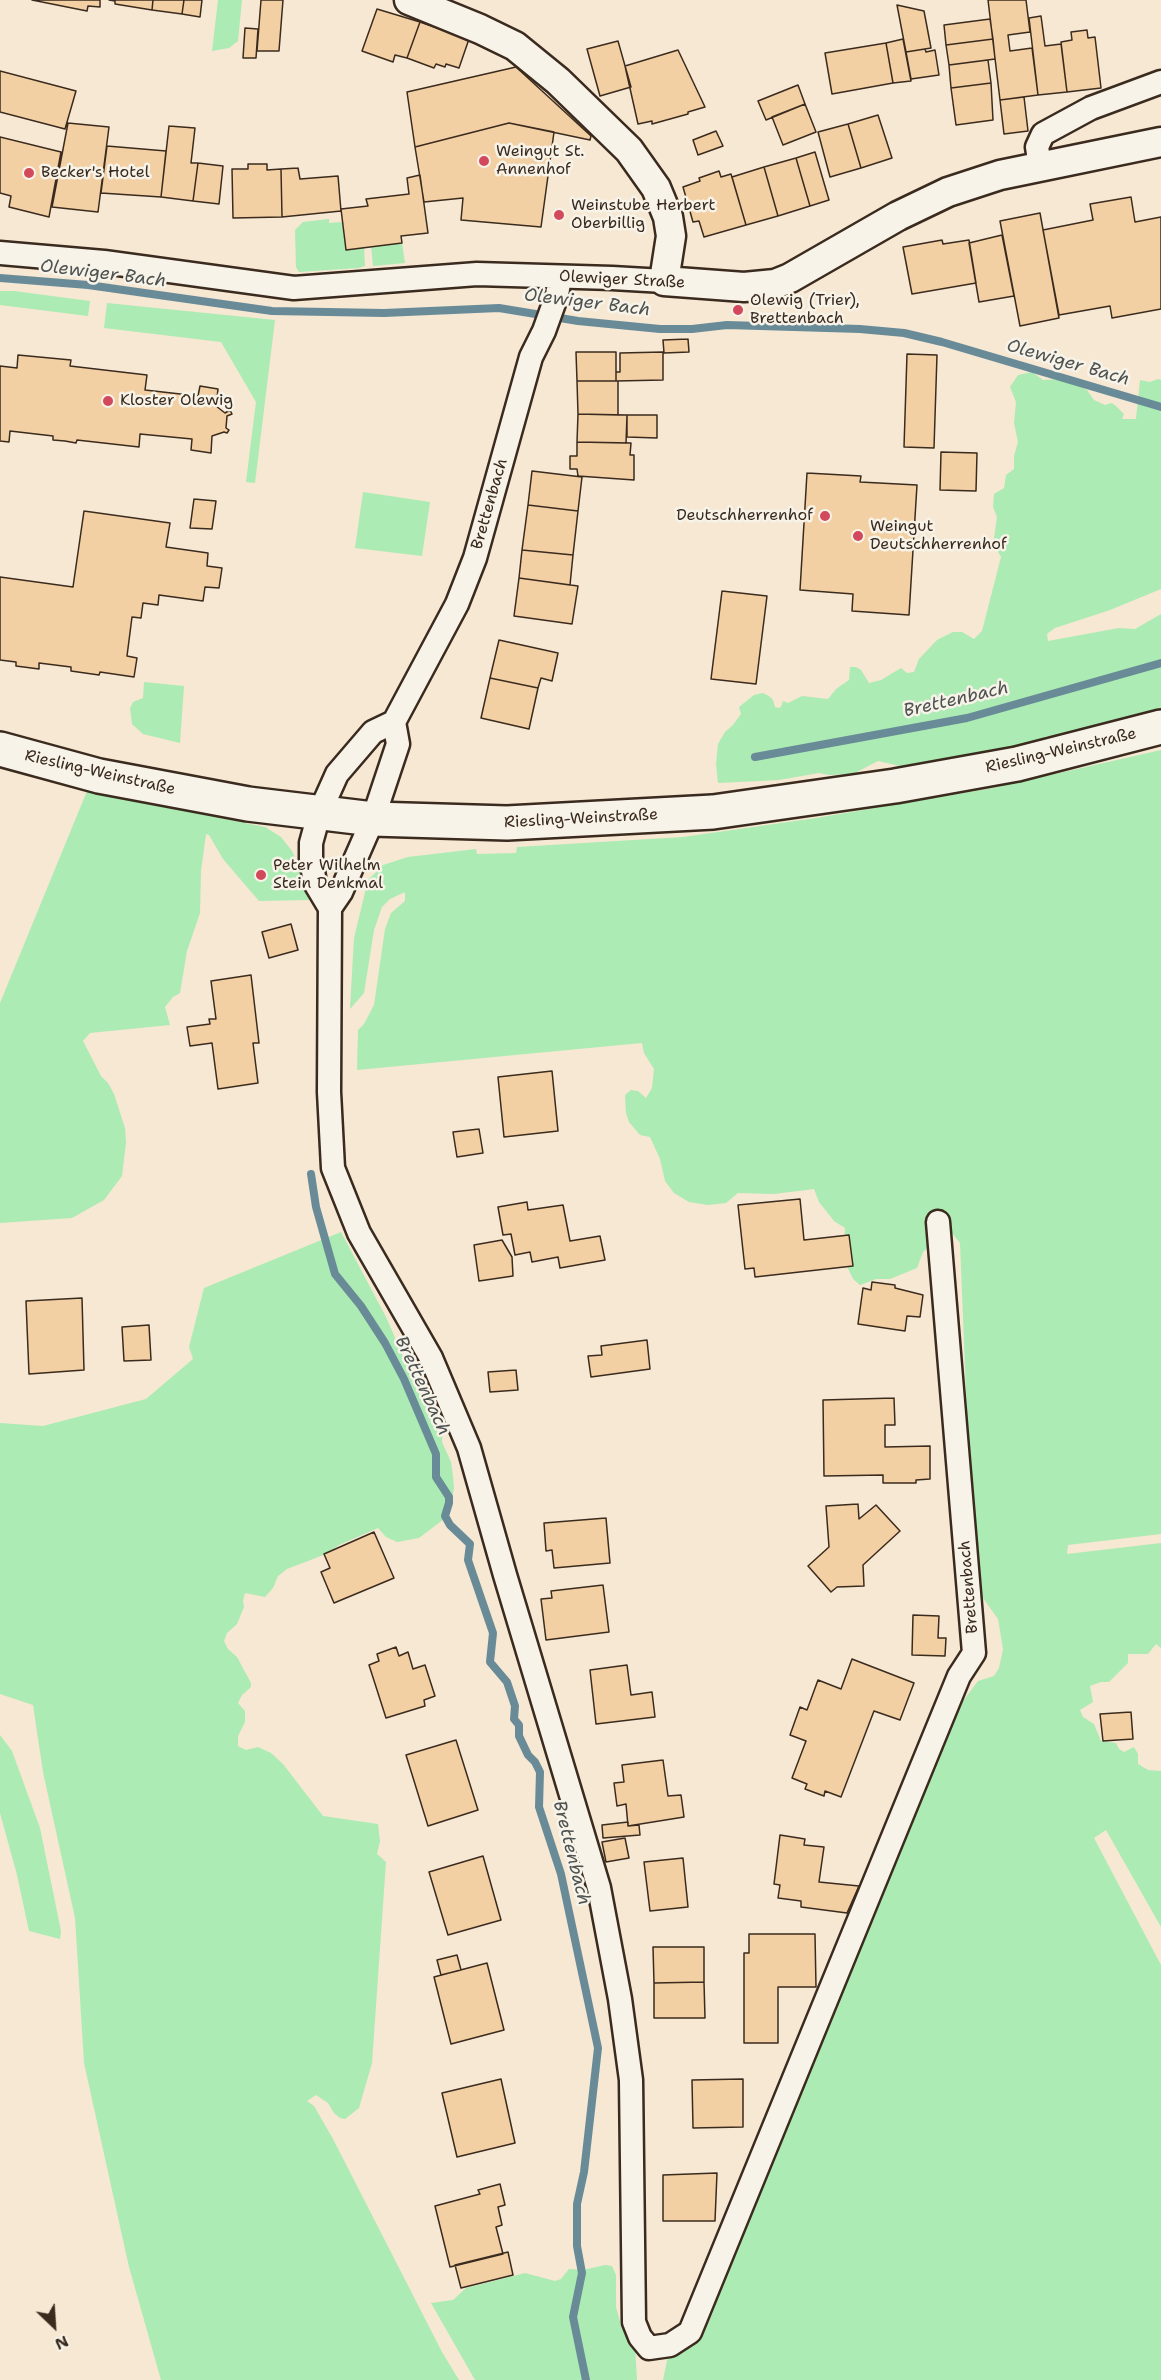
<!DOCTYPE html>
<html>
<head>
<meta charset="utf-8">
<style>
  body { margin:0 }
  #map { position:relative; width:1161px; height:2380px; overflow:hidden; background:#f6e8d3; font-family:"Shantell Sans",sans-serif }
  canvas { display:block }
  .north { position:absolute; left:24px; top:2296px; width:60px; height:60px; -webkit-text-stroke:4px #f7f3e8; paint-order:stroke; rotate:155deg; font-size:16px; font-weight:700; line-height:24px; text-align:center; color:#3b2a1e }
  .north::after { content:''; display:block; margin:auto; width:21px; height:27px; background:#3b2a1e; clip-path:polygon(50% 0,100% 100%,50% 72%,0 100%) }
</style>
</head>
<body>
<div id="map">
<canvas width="1161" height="2380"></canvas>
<div class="north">N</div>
</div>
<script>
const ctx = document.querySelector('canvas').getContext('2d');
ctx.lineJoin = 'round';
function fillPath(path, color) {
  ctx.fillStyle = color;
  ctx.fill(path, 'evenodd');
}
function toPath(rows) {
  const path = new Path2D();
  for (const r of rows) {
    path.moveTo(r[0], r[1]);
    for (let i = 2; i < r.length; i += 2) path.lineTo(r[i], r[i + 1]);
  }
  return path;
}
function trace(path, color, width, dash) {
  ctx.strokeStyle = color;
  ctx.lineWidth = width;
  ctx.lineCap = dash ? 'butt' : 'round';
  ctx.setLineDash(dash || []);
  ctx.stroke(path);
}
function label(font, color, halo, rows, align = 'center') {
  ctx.font = font + ' "Shantell Sans",sans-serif';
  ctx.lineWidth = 5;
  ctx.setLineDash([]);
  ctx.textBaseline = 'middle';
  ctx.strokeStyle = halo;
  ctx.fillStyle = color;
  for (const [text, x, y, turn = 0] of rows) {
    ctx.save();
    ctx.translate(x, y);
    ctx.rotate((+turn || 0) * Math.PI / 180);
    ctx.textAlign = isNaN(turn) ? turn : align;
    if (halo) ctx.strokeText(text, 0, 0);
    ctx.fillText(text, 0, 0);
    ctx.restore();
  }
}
fillPath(toPath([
  [218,0,242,0,238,41,229,48,212,51],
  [329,219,329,223,342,222,346,250,364,247,365,266,359,268,299,272,296,267,295,230,303,222],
  [402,243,405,263,373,266,371,246],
  [0,291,14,291,90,301,88,316,0,305],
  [107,303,275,320,255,483,246,482,256,402,221,342,104,328],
  [1032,372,1043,380,1062,379,1079,385,1087,390,1094,400,1105,405,1112,403,1116,406,1124,414,1122,419,1136,419,1140,380,1150,382,1158,379,1161,380,1161,589,1110,610,1055,628,1047,634,1048,641,1119,628,1135,629,1161,614,1161,710,1156,713,1058,737,1047,736,1026,748,1005,747,981,761,913,769,878,761,853,774,829,775,819,773,779,780,718,783,716,764,718,744,725,732,733,725,741,714,739,707,754,695,763,693,769,696,773,700,775,707,779,708,781,707,783,701,788,703,802,696,828,699,836,689,849,680,850,667,856,667,861,670,869,683,881,680,901,668,907,673,914,672,919,659,937,640,953,632,962,632,974,639,982,631,1001,557,996,548,994,538,997,517,993,507,994,494,1004,488,1006,475,1014,469,1014,456,1018,442,1014,423,1016,402,1010,387,1018,375],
  [363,492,430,502,422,556,355,548],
  [144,682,184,686,180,743,143,734,132,724,130,708,133,702,143,698],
  [1161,750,1161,1534,1068,1545,1067,1554,1161,1543,1161,1648,1156,1644,1148,1654,1128,1654,1128,1663,1109,1682,1101,1682,1090,1686,1093,1702,1080,1710,1083,1717,1094,1724,1101,1741,1116,1743,1119,1749,1124,1752,1134,1747,1138,1754,1138,1764,1148,1770,1161,1771,1161,1927,1106,1830,1094,1838,1161,1965,1161,2380,663,2380,668,2356,878,1894,963,1701,978,1681,994,1676,999,1668,1003,1649,998,1619,978,1591,971,1516,960,1243,948,1228,923,1252,917,1268,890,1279,876,1279,860,1285,853,1279,844,1260,845,1228,834,1221,819,1202,814,1189,774,1194,738,1193,726,1203,708,1205,689,1202,674,1193,665,1181,660,1159,650,1137,640,1135,629,1122,626,1113,625,1095,631,1090,638,1091,646,1098,652,1088,654,1069,644,1053,642,1043,357,1070,358,1030,364,1024,374,1005,385,929,391,913,405,901,405,892,390,899,382,907,374,930,364,993,350,1009,354,938,368,880,383,865,408,857,476,849,477,854,516,853,517,847,683,837,816,818,993,788],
  [87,791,265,827,281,837,292,851,303,875,309,900,259,901,223,859,209,835,206,834,201,871,200,913,187,951,180,993,173,997,165,1007,170,1025,90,1033,83,1041,101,1076,108,1083,114,1094,125,1128,126,1143,122,1176,104,1200,72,1218,0,1223,0,1003],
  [341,1232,386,1317,424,1404,441,1414,443,1426,442,1442,451,1462,453,1476,454,1488,450,1509,444,1519,419,1538,397,1542,386,1537,378,1528,339,1545,326,1554,287,1569,278,1576,273,1588,265,1597,245,1593,243,1601,244,1607,237,1624,227,1633,224,1641,228,1649,237,1657,251,1683,251,1687,242,1695,238,1703,245,1711,245,1722,238,1736,238,1746,246,1750,258,1747,271,1753,283,1764,323,1816,378,1824,380,1841,377,1854,386,1862,372,2063,359,2108,345,2119,340,2118,334,2113,328,2103,316,2095,307,2101,314,2106,333,2139,442,2352,459,2380,161,2380,129,2267,84,2063,75,1918,43,1772,33,1705,0,1694,0,1423,43,1426,146,1399,193,1359,189,1347,204,1288],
  [0,1735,12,1751,40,1828,61,1931,60,1939,29,1931,17,1875,0,1813],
  [605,2265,612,2266,616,2275,616,2307,622,2329,635,2346,637,2380,475,2380,431,2303,453,2300,466,2288,525,2273,555,2281,561,2279,569,2269,583,2270]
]), '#acebb3');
trace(toPath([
  [0,278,88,285,272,311,384,313,499,308,578,321,660,329,692,329,727,325,860,329,904,333,942,342,1161,407],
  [755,757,967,718,1161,663],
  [311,1174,316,1207,335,1274,361,1306,385,1343,404,1379,436,1454,436,1477,449,1497,449,1503,445,1516,450,1525,470,1544,468,1560,493,1633,490,1662,507,1682,515,1706,514,1719,519,1725,519,1736,528,1755,535,1762,540,1772,539,1807,561,1874,598,2048,584,2172,577,2204,577,2246,582,2273,573,2317,586,2380]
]), '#698b98', 8);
const building = toPath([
  [32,0,100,0,100,7,88,6,87,11,32,0],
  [109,0,153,0,152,10,115,4,115,1,109,0],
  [153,0,184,0,182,14,152,10,153,0],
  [184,0,202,0,200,17,182,14,184,0],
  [261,0,283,0,279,51,257,51,261,0],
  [988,0,1026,0,1030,32,1008,35,1010,51,1032,48,1038,95,1000,100,988,0],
  [897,5,924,11,931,48,906,52,897,5],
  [377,9,420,22,407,58,395,55,393,62,362,51,377,9],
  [1041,16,1045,46,1061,44,1067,92,1038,95,1029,18,1041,16],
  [990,19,993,39,946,45,944,25,990,19],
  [420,22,469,39,459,68,446,64,445,67,436,64,434,68,407,58,420,22],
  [245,28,258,29,256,58,243,58,245,28],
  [1087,30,1088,38,1095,37,1101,88,1067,92,1061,42,1072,40,1071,32,1087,30],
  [903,39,911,81,893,83,886,43,903,39],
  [993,39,995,59,949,65,946,45,993,39],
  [618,41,631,87,600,96,587,49,618,41],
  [886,43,893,83,832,94,825,53,886,43],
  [925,49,926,52,935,50,939,75,911,79,906,52,925,49],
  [678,50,705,107,688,112,688,114,652,124,652,121,638,124,625,66,678,50],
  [988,60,991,83,951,88,949,65,988,60],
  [516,67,591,136,590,140,509,123,415,147,407,92,516,67],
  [0,71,76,91,65,129,0,112,0,71],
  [991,83,993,120,956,125,951,88,991,83],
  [798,85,805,104,766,120,758,101,798,85],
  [1024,97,1028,131,1004,134,1000,100,1024,97],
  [805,104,816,132,783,145,772,117,805,104],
  [878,115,892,158,861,168,848,124,878,115],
  [68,123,109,127,98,212,52,207,68,123],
  [509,123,554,132,541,227,461,220,463,198,424,202,415,147,509,123],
  [848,124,861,168,830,177,818,132,848,124],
  [169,126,195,128,191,163,198,163,193,201,161,197,169,126],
  [716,131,723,146,698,155,693,140,716,131],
  [0,137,61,152,49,217,9,207,11,196,0,193,0,137],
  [107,146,166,151,161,197,101,193,107,146],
  [815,152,829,200,810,206,796,158,815,152],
  [796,158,810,206,778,216,764,167,796,158],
  [198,163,223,166,219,204,193,201,198,163],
  [248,164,267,164,267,170,281,169,282,217,233,218,232,169,248,169,248,164],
  [764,167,778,216,746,225,732,177,764,167],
  [298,168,300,179,338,176,341,211,282,217,281,169,298,168],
  [719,171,721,177,731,174,746,225,704,237,699,221,693,222,683,187,700,181,699,178,719,171],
  [420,175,428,233,401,236,402,243,346,250,341,209,368,206,366,199,409,194,407,178,420,175],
  [1131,197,1135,222,1161,217,1161,309,1112,318,1110,306,1059,315,1043,230,1093,220,1090,204,1131,197],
  [1040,213,1059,318,1020,326,1000,221,1040,213],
  [1002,235,1014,296,979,302,969,243,1002,235],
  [942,240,943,244,969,240,976,283,912,294,903,247,942,240],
  [688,339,689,352,664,353,663,340,688,339],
  [576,352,616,352,616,381,577,381,576,352],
  [663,352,663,380,616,381,616,372,620,372,620,353,663,352],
  [907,354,937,355,934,448,904,447,907,354],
  [18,355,71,360,70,366,147,375,145,390,198,396,200,386,218,389,216,406,225,413,230,410,232,414,227,416,226,428,229,430,227,433,224,432,212,436,211,453,191,450,192,439,140,434,139,447,77,440,76,443,65,441,53,440,53,436,10,431,9,442,0,441,0,366,17,368,18,355],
  [577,381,618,381,618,415,578,414,577,381],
  [578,414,627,415,626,443,577,442,578,414],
  [627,415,657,415,657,438,627,437,627,415],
  [577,442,631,443,630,455,634,455,634,480,578,476,577,469,570,469,570,456,577,456,577,442],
  [941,452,977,453,976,491,940,490,941,452],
  [532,471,582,477,578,511,528,505,532,471],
  [807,473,861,476,860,482,917,485,909,615,852,611,853,594,800,590,807,473],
  [194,499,216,501,212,529,190,528,194,499],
  [528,505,578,511,573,555,522,550,528,505],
  [84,511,170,523,166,547,208,553,207,566,222,568,219,588,205,587,203,601,159,595,158,605,143,603,141,618,132,617,127,656,137,658,134,677,100,672,99,675,71,671,71,667,39,663,39,669,16,666,16,662,0,660,0,577,73,587,84,511],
  [522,550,573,555,570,585,519,578,522,550],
  [519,578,578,586,572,624,514,616,519,578],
  [722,591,767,596,756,684,711,679,722,591],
  [499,640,558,653,552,681,541,678,538,688,490,678,499,640],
  [490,678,538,688,529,729,481,718,490,678],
  [291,924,298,950,269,958,262,932,291,924],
  [251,975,259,1043,253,1043,258,1083,218,1089,212,1043,190,1046,187,1027,210,1024,209,1019,216,1019,211,981,251,975],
  [552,1071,558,1131,504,1137,498,1077,552,1071],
  [479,1129,483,1153,457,1157,453,1132,479,1129],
  [800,1199,804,1240,849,1235,853,1266,755,1277,754,1268,745,1269,738,1205,800,1199],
  [527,1202,528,1210,563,1205,570,1241,600,1236,605,1260,560,1268,558,1257,532,1262,530,1252,515,1255,511,1234,503,1235,498,1207,527,1202],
  [502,1240,512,1257,513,1276,479,1281,474,1245,502,1240],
  [872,1282,895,1285,895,1288,923,1295,920,1317,907,1316,905,1331,858,1324,863,1288,871,1290,872,1282],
  [82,1298,84,1370,29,1374,26,1301,82,1298],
  [149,1325,151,1360,124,1361,122,1327,149,1325],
  [647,1340,650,1369,591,1377,588,1356,602,1355,601,1346,647,1340],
  [516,1370,518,1390,490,1392,488,1372,516,1370],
  [894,1398,895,1425,885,1425,885,1447,930,1446,930,1479,916,1480,916,1483,883,1483,883,1475,824,1476,823,1400,894,1398],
  [858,1504,859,1519,876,1505,900,1531,863,1565,864,1586,837,1587,831,1592,808,1566,829,1547,826,1506,858,1504],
  [606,1518,610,1563,554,1568,552,1550,546,1551,544,1523,606,1518],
  [374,1532,394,1578,334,1603,321,1572,330,1568,324,1554,374,1532],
  [603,1585,609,1632,546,1640,541,1599,552,1598,551,1591,603,1585],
  [913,1615,939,1616,938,1638,946,1638,945,1656,912,1655,913,1615],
  [396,1647,399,1656,408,1652,413,1669,425,1665,435,1696,424,1700,425,1706,386,1718,369,1665,379,1661,377,1654,396,1647],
  [852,1659,914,1683,900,1720,874,1711,841,1797,825,1791,824,1796,805,1789,807,1784,792,1778,806,1741,790,1735,800,1707,807,1710,818,1680,841,1689,852,1659],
  [627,1665,631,1695,652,1692,655,1717,596,1724,590,1670,627,1665],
  [1131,1712,1133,1739,1103,1741,1100,1714,1131,1712],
  [456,1740,478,1810,428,1826,406,1755,456,1740],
  [663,1760,668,1796,681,1795,684,1817,628,1826,626,1804,617,1806,614,1783,624,1782,622,1765,663,1760],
  [628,1822,628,1826,639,1825,640,1835,603,1838,602,1825,628,1822],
  [780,1835,805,1839,804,1845,824,1847,819,1882,859,1886,847,1913,801,1907,801,1901,778,1898,780,1885,774,1884,780,1835],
  [625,1838,629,1858,606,1862,602,1842,625,1838],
  [483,1856,501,1920,448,1935,429,1872,483,1856],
  [683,1858,688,1907,650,1911,644,1862,683,1858],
  [749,1934,815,1934,816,1987,778,1987,778,2043,744,2043,744,1953,749,1953,749,1934],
  [653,1947,704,1947,704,1982,654,1983,653,1947],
  [457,1955,461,1970,441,1975,437,1960,457,1955],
  [487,1963,504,2030,451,2044,434,1977,487,1963],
  [704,1982,705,2018,654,2018,654,1983,704,1982],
  [501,2079,515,2143,457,2157,442,2093,501,2079],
  [743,2079,743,2127,693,2128,692,2080,743,2079],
  [717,2173,715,2221,663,2221,663,2175,717,2173],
  [500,2184,505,2205,498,2207,502,2225,496,2227,503,2254,450,2267,435,2206,480,2194,478,2190,500,2184],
  [508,2252,513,2275,461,2288,455,2265,508,2252]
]);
fillPath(building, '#f2d0a3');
trace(building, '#3b2a1e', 1.5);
const minor = toPath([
  [1040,166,1037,147,1043,134,1091,108,1161,82],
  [0,253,104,262,294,288,477,274,612,278,664,281],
  [394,722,373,732,337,774,319,814,311,843,311,859,315,883,330,908,329,1092,333,1168,359,1233,431,1358,469,1448,505,1575,599,1888,620,1999,631,2080,634,2322,640,2337,649,2348,670,2345,690,2332,959,1676,974,1653,938,1222],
  [330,908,341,892,373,819,398,744,394,722,457,604,475,558,531,357,544,331,557,295,560,277]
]);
const tertiary = toPath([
  [409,0,480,29,515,46,558,81,629,150,656,188,668,217,671,236,664,281,744,287,775,284,790,278,898,216,948,192,1000,175,1161,142]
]);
const secondary = toPath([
  [0,749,99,776,248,804,373,819,507,823,713,812,895,786,1017,764,1161,727]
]);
trace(minor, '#3b2a1e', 27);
trace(tertiary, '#3b2a1e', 33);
trace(secondary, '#3b2a1e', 38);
trace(minor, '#f7f3e8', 22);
trace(tertiary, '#f7f3e8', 28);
trace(secondary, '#f7f3e8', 33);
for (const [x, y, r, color] of [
  [484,161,6,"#d1495b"],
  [29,173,6,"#d1495b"],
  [559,215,6,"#d1495b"],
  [738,310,6,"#d1495b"],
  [108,401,6,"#d1495b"],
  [825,516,6,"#d1495b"],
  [858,536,6,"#d1495b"],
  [261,875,6,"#d1495b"]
]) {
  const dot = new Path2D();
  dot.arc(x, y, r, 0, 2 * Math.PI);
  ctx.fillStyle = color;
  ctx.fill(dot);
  trace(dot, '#f7f3e8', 2);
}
label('16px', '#3b2a1e', '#f7f3e8', [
  ["Weingut St.",496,152],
  ["Annenhof",496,170],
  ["Becker's Hotel",41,173],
  ["Weinstube Herbert",571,206],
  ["Oberbillig",571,224],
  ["Olewig (Trier),",750,301],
  ["Brettenbach",750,319],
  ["Kloster Olewig",120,401],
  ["Deutschherrenhof",813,516,"right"],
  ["Weingut",870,527],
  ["Deutschherrenhof",870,545],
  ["Peter Wilhelm",273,866],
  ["Stein Denkmal",273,884]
], 'left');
label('16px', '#3b2a1e', '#f7f3e8', [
  ["Olewiger Straße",622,280,3],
  ["Brettenbach",490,504,-74],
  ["Riesling-Weinstraße",1061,751,-13],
  ["Riesling-Weinstraße",100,773,13],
  ["Riesling-Weinstraße",581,819,-3],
  ["Brettenbach",969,1587,-95]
]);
label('italic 18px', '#4e5251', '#f7f3e8', [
  ["Olewiger Bach",103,274,7],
  ["Olewiger Bach",587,303,7],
  ["Olewiger Bach",1068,363,16],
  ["Brettenbach",956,700,-13],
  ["Brettenbach",422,1386,65],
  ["Brettenbach",571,1853,76]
]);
</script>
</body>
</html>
